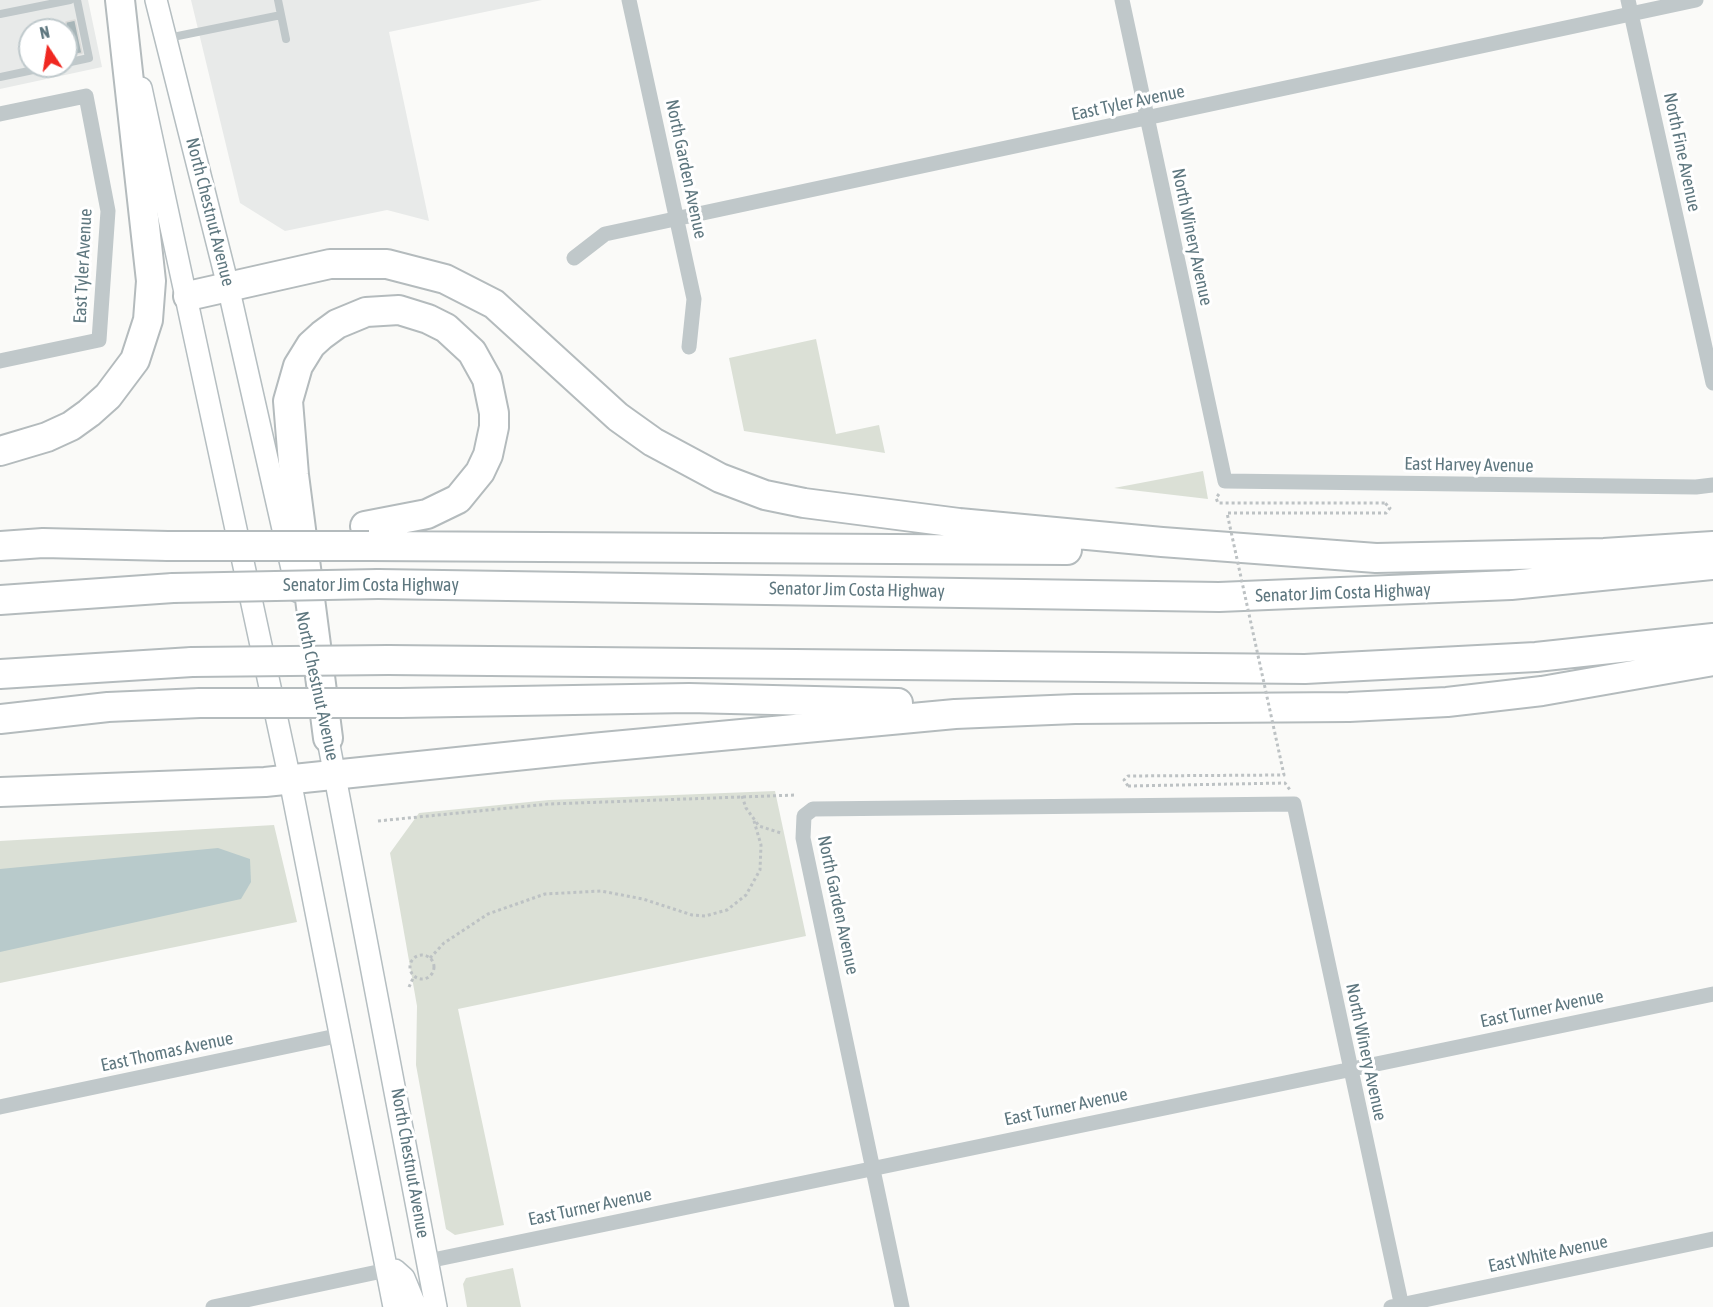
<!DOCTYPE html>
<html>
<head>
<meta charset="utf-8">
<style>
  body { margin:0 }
  #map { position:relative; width:1713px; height:1307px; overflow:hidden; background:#fafaf8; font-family:"Asap Condensed",sans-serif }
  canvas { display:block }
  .north { position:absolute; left:18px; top:18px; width:60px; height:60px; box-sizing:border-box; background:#fff; border:2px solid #bfc9cc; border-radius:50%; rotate:348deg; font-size:16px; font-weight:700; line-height:24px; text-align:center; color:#5e777f }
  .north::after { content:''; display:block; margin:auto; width:21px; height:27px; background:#f02821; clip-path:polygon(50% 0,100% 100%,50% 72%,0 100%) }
</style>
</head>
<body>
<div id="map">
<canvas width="1713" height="1307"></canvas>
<div class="north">N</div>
</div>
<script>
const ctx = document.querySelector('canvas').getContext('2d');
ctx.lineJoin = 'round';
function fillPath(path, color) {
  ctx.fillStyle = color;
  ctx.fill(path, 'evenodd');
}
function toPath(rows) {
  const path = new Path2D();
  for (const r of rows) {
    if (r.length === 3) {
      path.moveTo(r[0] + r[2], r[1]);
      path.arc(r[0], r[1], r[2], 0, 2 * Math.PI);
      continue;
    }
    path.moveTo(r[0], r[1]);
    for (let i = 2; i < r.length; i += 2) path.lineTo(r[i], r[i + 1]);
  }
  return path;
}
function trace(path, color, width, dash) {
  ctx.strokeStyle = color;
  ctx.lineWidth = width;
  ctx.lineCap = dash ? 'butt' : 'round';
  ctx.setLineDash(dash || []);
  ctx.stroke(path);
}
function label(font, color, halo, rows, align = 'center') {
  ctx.font = font + ' "Asap Condensed",sans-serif';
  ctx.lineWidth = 6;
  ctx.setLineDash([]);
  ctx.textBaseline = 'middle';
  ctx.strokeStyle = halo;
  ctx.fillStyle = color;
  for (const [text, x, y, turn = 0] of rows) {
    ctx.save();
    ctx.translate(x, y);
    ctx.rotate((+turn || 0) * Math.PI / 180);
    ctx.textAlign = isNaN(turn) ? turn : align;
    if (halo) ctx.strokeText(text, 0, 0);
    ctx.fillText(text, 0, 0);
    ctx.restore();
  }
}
fillPath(toPath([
  [0,0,88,0,102,67,0,89],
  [30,30,66,30,66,66,30,66],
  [191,0,542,0,389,32,429,221,387,210,285,231,240,203]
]), '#e8eae9');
fillPath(toPath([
  [816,339,836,434,879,425,885,453,744,431,729,358],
  [1203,471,1208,499,1114,488],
  [775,791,806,936,458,1009,504,1225,455,1235,446,1229,416,1065,417,1006,390,853,419,813,549,800],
  [274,825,297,922,0,983,0,841],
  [513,1268,521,1307,467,1307,463,1284,466,1278]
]), '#dbe0d6');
fillPath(toPath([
  [218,848,250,859,251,882,241,899,0,952,0,869]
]), '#b8cacb');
const building = toPath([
  [75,20,82,53,66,56,66,22,75,20]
]);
fillPath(building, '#a7b5b8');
trace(building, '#dcdcda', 1.5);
const secondary = toPath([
  [156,0,228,286,297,591],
  [141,88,290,780,394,1307],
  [325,724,436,1307],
  [387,1270,395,1270,404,1278,416,1307]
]);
const highway = toPath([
  [188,296,330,264,387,264,445,279,494,304,618,417,653,442,720,478,765,495,804,503,959,523,1162,542,1376,558,1604,553,1713,546],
  [0,451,47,437,71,426,89,413,108,396,135,360,148,320,151,281,120,0],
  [0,546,43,543,168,546],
  [369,546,1067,550],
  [378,584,1219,597,1511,585,1713,565],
  [0,600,173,588],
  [388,660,1305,669,1536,657,1713,638],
  [0,674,192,662],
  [400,703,689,698,898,703],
  [0,719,108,707,200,703],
  [328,738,294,475,288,401,298,366,311,345,322,335,337,324,366,312,399,310,428,319,446,328,472,352,487,379,494,413,494,427,488,455,480,472,458,499,427,514,365,526],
  [0,792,265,782,592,748,955,714,1075,709,1349,707,1447,702,1542,691,1713,661]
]);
trace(secondary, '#b5bec1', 24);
trace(highway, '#b4bbbd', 32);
trace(toPath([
  [1219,494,1216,498,1218,503,1385,503],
  [1128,786,1285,783,1290,790],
  [742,796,746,808,759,826,781,833],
  [378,821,549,804,796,795],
  [422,967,12],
  [430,958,444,943,488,914,545,894,601,891,643,899,692,915,705,916,727,910,746,895,760,870,761,845,754,821],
  [409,987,414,976]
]), '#bdc2c4', 3, [3, 3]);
trace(toPath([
  [278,0,286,39],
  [0,14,70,0],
  [168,38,281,15],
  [66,63,89,58,77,0],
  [0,77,52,66]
]), '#c0c8ca', 8);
trace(toPath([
  [629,0,694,299,689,347],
  [1122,0,1225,481,1696,487,1713,485],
  [1628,0,1713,383],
  [0,114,86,96,108,211,99,340,0,361],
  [574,258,605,234,1696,0],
  [0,1107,341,1035],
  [428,1261,1713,994],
  [213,1307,387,1270],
  [902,1307,803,838,804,816,813,809,1294,804,1402,1307],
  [1391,1307,1713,1239]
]), '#c0c8ca', 15);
trace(secondary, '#fff', 21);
trace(highway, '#fff', 28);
const highwayBridge = toPath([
  [168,546,369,546],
  [173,588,378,584],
  [192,662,388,660],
  [200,703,400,703]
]);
trace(highwayBridge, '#b4bbbd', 32, []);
trace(toPath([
  [1128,786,1124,780,1128,776,1284,775,1227,513,1386,513,1390,508,1385,503]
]), '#bdc2c4', 3, [3, 3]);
trace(highwayBridge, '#fff', 28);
label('18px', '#5e777f', '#fff', [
  ["East Tyler Avenue",1128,103,-12],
  ["North Fine Avenue",1682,152,78],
  ["North Garden Avenue",686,169,78],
  ["North Chestnut Avenue",210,212,76],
  ["North Winery Avenue",1192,237,78],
  ["East Tyler Avenue",83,266,-87],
  ["East Harvey Avenue",1469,465,1],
  ["Senator Jim Costa Highway",371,585],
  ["Senator Jim Costa Highway",857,590,1],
  ["Senator Jim Costa Highway",1343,593,-2],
  ["North Chestnut Avenue",317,686,78],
  ["North Garden Avenue",838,905,78],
  ["East Turner Avenue",1542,1009,-12],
  ["East Thomas Avenue",167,1052,-12],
  ["North Winery Avenue",1366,1052,78],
  ["East Turner Avenue",1066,1107,-12],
  ["North Chestnut Avenue",410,1163,80],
  ["East Turner Avenue",590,1207,-12],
  ["East White Avenue",1548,1254,-12]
]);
</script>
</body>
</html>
